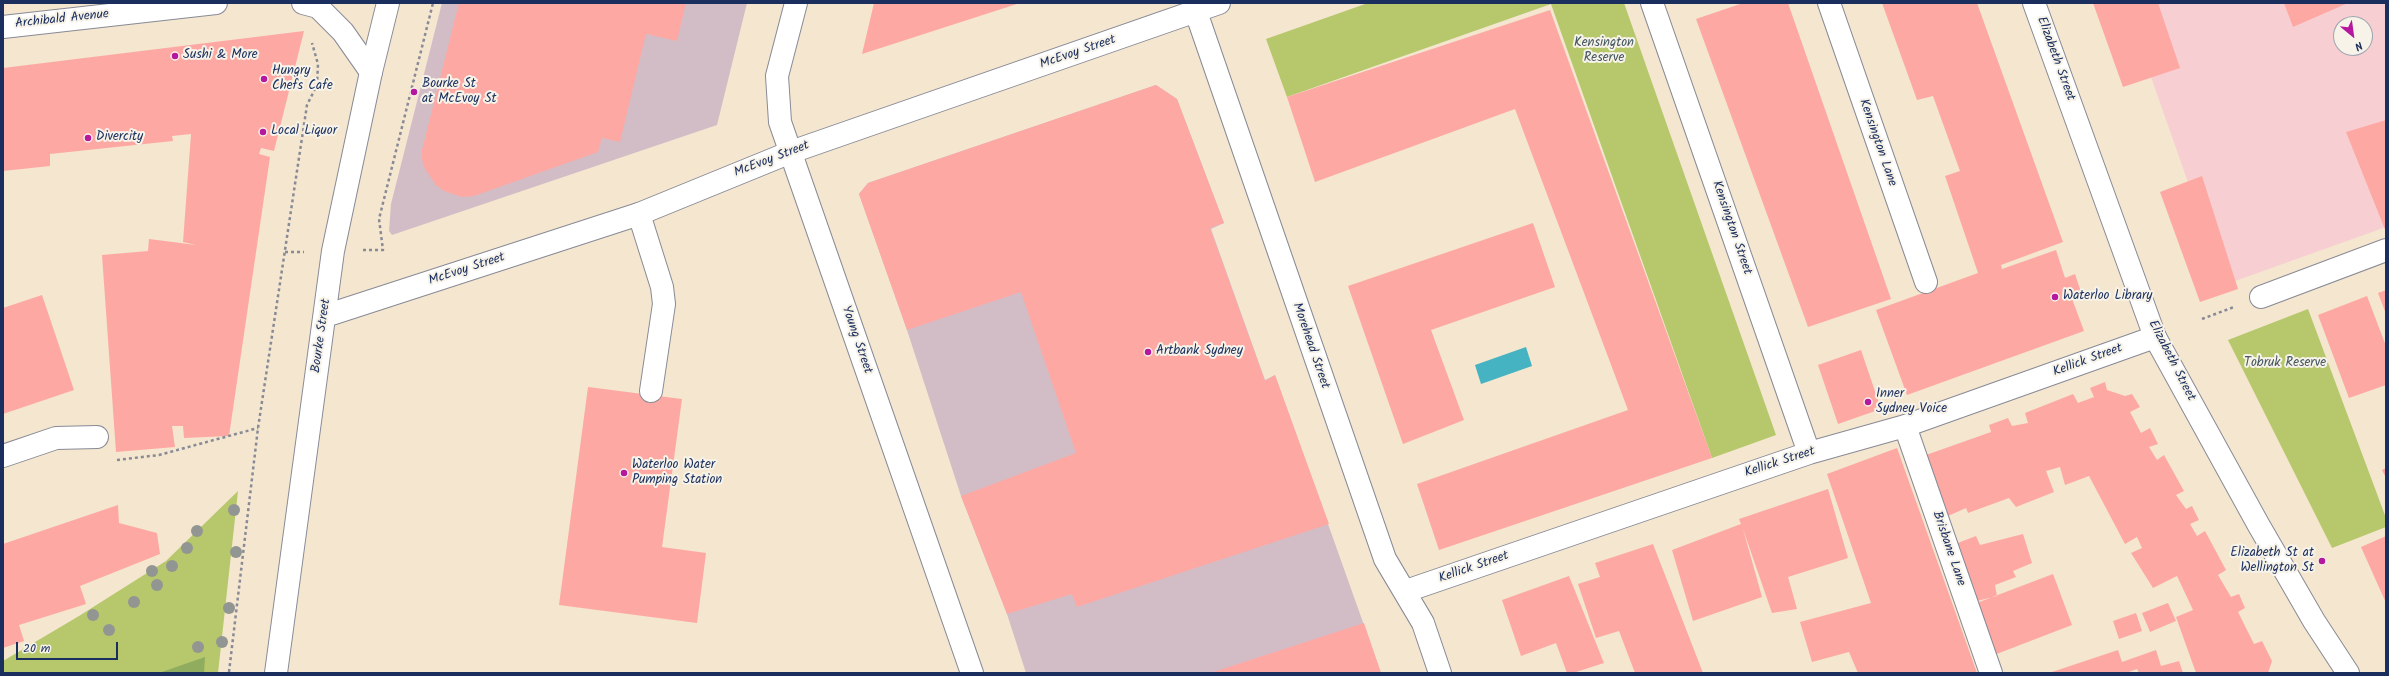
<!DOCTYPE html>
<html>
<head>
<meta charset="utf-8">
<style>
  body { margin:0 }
  #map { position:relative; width:2389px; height:676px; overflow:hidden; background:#f4e6cf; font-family:Kalam,sans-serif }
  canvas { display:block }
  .frame { position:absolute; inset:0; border:4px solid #1b2f5e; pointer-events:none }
  .north { position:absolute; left:2333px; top:16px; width:40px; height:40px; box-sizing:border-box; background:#f7f3e8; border:1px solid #9fa5b1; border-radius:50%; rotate:151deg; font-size:11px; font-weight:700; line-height:16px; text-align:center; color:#1b2f5e }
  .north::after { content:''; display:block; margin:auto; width:14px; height:18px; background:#b5179e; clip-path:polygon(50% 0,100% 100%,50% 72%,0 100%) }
  .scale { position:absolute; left:16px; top:642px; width:102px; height:18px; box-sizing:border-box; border:2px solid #1b2f5e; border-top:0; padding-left:5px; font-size:12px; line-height:14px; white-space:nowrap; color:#1b2f5e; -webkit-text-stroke:3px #f7f3e8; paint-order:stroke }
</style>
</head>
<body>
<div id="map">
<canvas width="2389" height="676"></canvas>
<div class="frame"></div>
<div class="north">N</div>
<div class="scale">20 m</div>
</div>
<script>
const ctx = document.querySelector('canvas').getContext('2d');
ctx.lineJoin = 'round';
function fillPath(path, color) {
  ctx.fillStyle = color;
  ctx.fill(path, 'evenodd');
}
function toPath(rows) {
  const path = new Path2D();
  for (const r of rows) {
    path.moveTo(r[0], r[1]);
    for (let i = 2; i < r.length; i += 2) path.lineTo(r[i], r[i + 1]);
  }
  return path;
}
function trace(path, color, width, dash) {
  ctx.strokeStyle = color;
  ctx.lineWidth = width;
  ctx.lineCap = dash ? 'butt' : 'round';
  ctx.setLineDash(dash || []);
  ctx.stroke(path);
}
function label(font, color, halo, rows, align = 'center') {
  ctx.font = font + ' Kalam,sans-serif';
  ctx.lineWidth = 4;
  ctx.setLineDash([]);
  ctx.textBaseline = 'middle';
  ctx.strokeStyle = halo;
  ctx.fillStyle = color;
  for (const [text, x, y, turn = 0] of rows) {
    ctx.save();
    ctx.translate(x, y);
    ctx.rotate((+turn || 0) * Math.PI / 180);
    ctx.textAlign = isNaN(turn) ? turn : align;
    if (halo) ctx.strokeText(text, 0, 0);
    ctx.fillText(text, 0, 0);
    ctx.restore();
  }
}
fillPath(toPath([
  [2125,3,2386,3,2386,227,2224,285],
  [2341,24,2365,24,2365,48,2341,48]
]), '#f7cfd2');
fillPath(toPath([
  [442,3,747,3,717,125,392,235,389,231,391,204],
  [1156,85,1177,99,1224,223,1211,229,1265,380,1275,375,1381,673,1026,673,1007,614,961,496,907,330,859,194,868,183]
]), '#d2bdc6');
fillPath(toPath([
  [1368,3,1624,3,1776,435,1712,458,1551,4,1287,97,1266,39],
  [2308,309,2386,518,2386,527,2332,548,2228,340],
  [238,491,218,673,3,673,3,661,79,616,166,561]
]), '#b6c86b');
fillPath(toPath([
  [205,657,204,673,159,673]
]), '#90ac5f');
fillPath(toPath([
  [1526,347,1532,366,1481,384,1475,365]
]), '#45b3c1');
fillPath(toPath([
  [459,3,686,3,677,41,646,34,620,142,602,138,598,152,474,196,462,197,444,191,436,185,425,169,422,160,422,150],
  [874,3,1020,3,862,54],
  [1743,3,1788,3,1891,299,1808,327,1696,19],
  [1882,3,1977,3,2063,242,2001,265,2002,269,2056,250,2065,278,2075,274,2081,292,2071,296,2084,331,1907,395,1876,310,1978,273,1945,176,1960,171,1933,96,1917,100],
  [2093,3,2158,3,2180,68,2123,87],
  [2284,3,2348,3,2293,27],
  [1550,10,1712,458,1439,550,1417,484,1628,410,1515,109,1315,182,1287,97],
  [304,31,274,151,261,148,259,154,270,157,229,436,184,438,183,426,172,426,175,447,116,452,102,255,148,251,149,239,196,245,183,242,191,134,172,136,173,141,50,154,50,166,3,171,3,68],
  [1156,85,1177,99,1224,223,1210,228,1265,381,1275,375,1329,524,1077,607,1072,594,1007,614,961,496,1076,453,1021,292,907,330,859,194,868,183],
  [2386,120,2386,232,2346,132],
  [2202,176,2238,289,2200,302,2160,192],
  [1533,223,1555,287,1431,330,1464,420,1403,444,1348,286],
  [2386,290,2386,314,2378,293],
  [42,295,74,390,3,414,3,308],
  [2367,296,2386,346,2386,385,2349,398,2318,315],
  [1861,350,1881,409,1838,424,1818,365],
  [2105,382,2107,390,2125,396,2132,394,2140,407,2130,412,2141,433,2150,428,2158,444,2149,447,2157,460,2164,455,2184,491,2176,495,2186,509,2192,506,2199,520,2190,524,2197,536,2205,531,2226,570,2218,575,2231,597,2239,594,2245,608,2238,612,2254,644,2262,641,2272,661,2268,673,2196,673,2176,617,2193,610,2177,576,2153,588,2131,553,2142,548,2137,537,2125,544,2089,476,2065,485,2060,467,2046,471,2054,492,2016,507,2009,498,1968,513,1966,508,1948,516,1926,455,1991,432,1989,425,2008,418,2012,426,2028,423,2025,413,2073,394,2078,403,2094,397,2090,388],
  [588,387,682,399,662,547,706,553,697,623,559,605],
  [1897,448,1977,673,1858,673,1849,652,1812,662,1800,622,1871,603,1827,474],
  [2386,468,2386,478,2382,470],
  [1828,489,1848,558,1788,577,1797,609,1772,613,1743,529,1762,597,1693,621,1672,550,1741,524,1739,519],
  [118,505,119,523,157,533,160,554,80,586,86,604,19,625,24,641,3,648,3,544],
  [2023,534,2032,563,2013,571,2016,577,1995,585,1997,596,1973,602,1955,544,1976,536,1980,545],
  [2386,536,2386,603,2361,547],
  [1653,544,1703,673,1635,673,1619,631,1596,638,1578,584,1600,577,1595,563],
  [2053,574,2072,625,1994,655,1974,604],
  [1569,576,1604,663,1573,673,1567,673,1556,643,1521,656,1502,600],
  [2168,603,2176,621,2150,632,2142,613],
  [2136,613,2142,631,2119,639,2113,621],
  [1364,623,1381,673,1210,673],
  [2118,650,2122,662,2156,650,2161,666,2179,661,2183,673,2139,673,2137,669,2126,673,2049,673]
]), '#fea8a4');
const minor = toPath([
  [303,3,318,7,343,32,371,72],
  [796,3,777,76,780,122,972,673],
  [1652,3,1809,453],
  [1829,3,1926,282],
  [1196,12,1385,559,1423,623,1440,673],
  [3,27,216,3],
  [639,214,662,287,664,304,651,391],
  [2261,297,2386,250],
  [1905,426,1991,673],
  [3,456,56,438,97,437],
  [1406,591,1809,453,1905,426,2155,337]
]);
const major = toPath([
  [2034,3,2155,337,2258,524,2314,621,2348,673],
  [325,316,639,214,791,152,1219,3],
  [276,673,333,251,371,72,388,3]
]);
trace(minor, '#888a96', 24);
trace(major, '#888a96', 24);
trace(toPath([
  [363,250,383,250,379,219,433,3],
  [285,252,304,252],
  [2202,319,2234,307],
  [117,460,159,455,258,428],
  [229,672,258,428,307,105,317,85,318,64,312,43]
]), '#888a96', 2.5, [3, 3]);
trace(minor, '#fff', 22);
trace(major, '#fff', 22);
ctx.fillStyle = '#929692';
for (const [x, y] of [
  [234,510],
  [197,531],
  [187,548],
  [236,552],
  [172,566],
  [152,571],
  [157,585],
  [134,602],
  [229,608],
  [93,615],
  [109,630],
  [222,642],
  [198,647]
]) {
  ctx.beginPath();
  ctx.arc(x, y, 6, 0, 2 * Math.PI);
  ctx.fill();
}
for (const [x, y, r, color] of [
  [175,56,4,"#b5179e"],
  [264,79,4,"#b5179e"],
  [414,92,4,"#b5179e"],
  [263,132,4,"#b5179e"],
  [88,138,4,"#b5179e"],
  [2055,297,4,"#b5179e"],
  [1148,352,4,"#b5179e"],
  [1868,402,4,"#b5179e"],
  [624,473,4,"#b5179e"],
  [2322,561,4,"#b5179e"]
]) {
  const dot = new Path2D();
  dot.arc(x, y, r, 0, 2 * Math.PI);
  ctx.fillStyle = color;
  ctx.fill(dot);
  trace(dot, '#f7f3e8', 1.5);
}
label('13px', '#1b2f5e', '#f7f3e8', [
  ["Archibald Avenue",62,20,-6],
  ["McEvoy Street",1078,53,-19],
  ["Elizabeth Street",2055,59,70],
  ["Kensington Lane",1877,143,71],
  ["McEvoy Street",772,160,-21],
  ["Kensington Street",1731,228,71],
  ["McEvoy Street",467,270,-18],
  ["Bourke Street",322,336,-82],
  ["Young Street",856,340,71],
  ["Morehead Street",1310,346,71],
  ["Kellick Street",2088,361,-20],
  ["Elizabeth Street",2171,361,63],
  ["Kellick Street",1780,463,-18],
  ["Brisbane Lane",1948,549,71],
  ["Kellick Street",1474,568,-19]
]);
label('13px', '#425561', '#f7f3e8', [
  ["Kensington",1604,44],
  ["Reserve",1604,59],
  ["Tobruk Reserve",2285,364]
]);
label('13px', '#1b2f5e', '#f7f3e8', [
  ["Sushi & More",183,56],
  ["Hungry",272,72],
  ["Chefs Cafe",272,87],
  ["Bourke St",422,85],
  ["at McEvoy St",422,100],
  ["Local Liquor",271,132],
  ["Divercity",96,138],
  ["Waterloo Library",2063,297],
  ["Artbank Sydney",1156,352],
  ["Inner",1876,395],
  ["Sydney Voice",1876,410],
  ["Waterloo Water",632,466],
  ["Pumping Station",632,481],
  ["Elizabeth St at",2314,554,"right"],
  ["Wellington St",2314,569,"right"]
], 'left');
</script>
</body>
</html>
